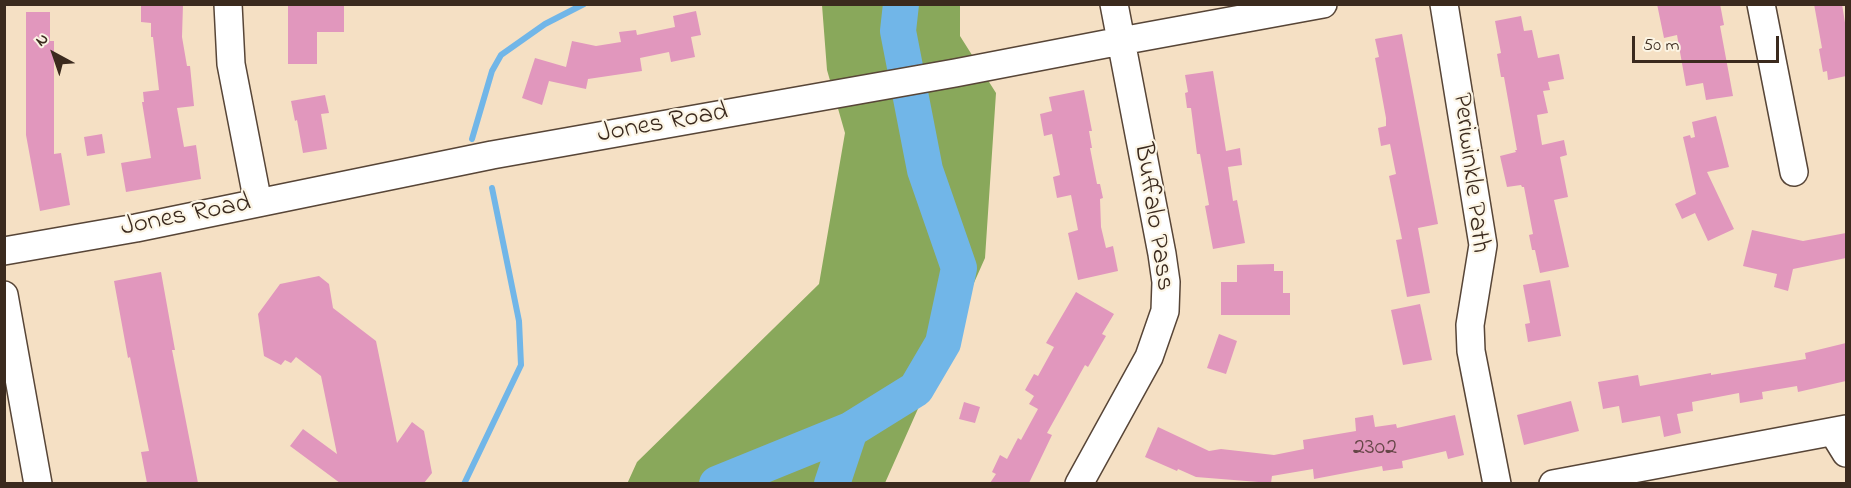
<!DOCTYPE html>
<html>
<head>
<meta charset="utf-8">
<style>
  body { margin:0 }
  #map { position:relative; width:1851px; height:488px; overflow:hidden; background:#f5e0c4; font-family:"Indie Flower",sans-serif }
  canvas { display:block }
  .frame { position:absolute; inset:0; border:6px solid #3b2a1e; pointer-events:none }
  .north { position:absolute; left:24px; top:24px; width:60px; height:60px; -webkit-text-stroke:4px #fcf5e5; paint-order:stroke; rotate:320deg; font-size:16px; font-weight:700; line-height:24px; text-align:center; color:#3b2a1e }
  .north::after { content:''; display:block; margin:auto; width:21px; height:27px; background:#3b2a1e; clip-path:polygon(50% 0,100% 100%,50% 72%,0 100%) }
  .scale { position:absolute; left:1632px; top:36px; width:147px; height:27px; box-sizing:border-box; border:3px solid #3b2a1e; border-top:0; padding-left:8px; font-size:18px; line-height:21px; white-space:nowrap; color:#3b2a1e; -webkit-text-stroke:4px #fcf5e5; paint-order:stroke }
</style>
</head>
<body>
<div id="map">
<canvas width="1851" height="488"></canvas>
<div class="frame"></div>
<div class="north">N</div>
<div class="scale">50 m</div>
</div>
<script>
const ctx = document.querySelector('canvas').getContext('2d');
ctx.lineJoin = 'round';
function fillPath(path, color) {
  ctx.fillStyle = color;
  ctx.fill(path, 'evenodd');
}
function toPath(rows) {
  const path = new Path2D();
  for (const r of rows) {
    path.moveTo(r[0], r[1]);
    for (let i = 2; i < r.length; i += 2) path.lineTo(r[i], r[i + 1]);
  }
  return path;
}
function trace(path, color, width, dash) {
  ctx.strokeStyle = color;
  ctx.lineWidth = width;
  ctx.lineCap = dash ? 'butt' : 'round';
  ctx.setLineDash(dash || []);
  ctx.stroke(path);
}
function label(font, color, halo, rows, align = 'center') {
  ctx.font = font + ' "Indie Flower",sans-serif';
  ctx.lineWidth = 4.5;
  ctx.setLineDash([]);
  ctx.textBaseline = 'middle';
  ctx.strokeStyle = halo;
  ctx.fillStyle = color;
  for (const [text, x, y, turn = 0] of rows) {
    ctx.save();
    ctx.translate(x, y);
    ctx.rotate((+turn || 0) * Math.PI / 180);
    ctx.textAlign = isNaN(turn) ? turn : align;
    if (halo) ctx.strokeText(text, 0, 0);
    ctx.fillText(text, 0, 0);
    ctx.restore();
  }
}
fillPath(toPath([
  [822,5,960,5,960,36,996,93,985,258,885,483,627,484,637,462,819,284,845,133,827,70]
]), '#89a85b');
trace(toPath([
  [472,139,492,71,501,55,545,24,584,4],
  [464,484,521,365,519,321,492,188]
]), '#71b6e8', 6);
trace(toPath([
  [717,484,850,430,916,389,943,343,959,268,925,170,898,31,901,4],
  [832,484,850,430]
]), '#71b6e8', 36);
fillPath(toPath([
  [149,4,183,4,182,37,187,66,190,66,194,106,177,108,184,147,196,145,201,179,126,192,121,163,151,158,142,102,144,102,143,92,159,90,153,37,151,37,151,23,141,22,141,6,149,6],
  [288,4,344,4,344,32,317,32,317,64,288,64],
  [1657,4,1720,4,1724,25,1720,26,1733,96,1706,100,1703,83,1686,86,1677,35,1664,38],
  [1814,4,1842,4,1846,29,1846,76,1828,80,1827,71,1823,72,1819,49,1822,48],
  [696,11,701,35,691,37,695,57,671,62,669,52,640,58,642,71,588,79,586,89,549,81,542,105,522,98,535,58,566,67,572,41,596,46,621,42,619,32,636,30,637,35,675,27,673,16],
  [26,12,50,12,50,41,54,41,54,154,61,153,70,205,40,211,26,135],
  [1521,16,1524,31,1532,30,1538,58,1559,54,1564,79,1548,82,1550,90,1543,91,1548,113,1537,115,1542,145,1564,140,1567,155,1560,157,1568,197,1554,200,1569,267,1540,273,1535,250,1532,250,1529,235,1533,234,1524,187,1522,187,1521,185,1507,187,1500,156,1516,152,1515,150,1517,150,1504,77,1501,77,1497,54,1501,53,1495,21],
  [1402,34,1438,224,1418,228,1430,293,1407,297,1396,240,1402,239,1389,176,1396,174,1390,144,1381,146,1378,128,1386,126,1386,118,1375,58,1379,57,1375,39],
  [1213,71,1226,151,1240,148,1242,165,1228,167,1233,201,1237,200,1245,243,1213,249,1205,206,1209,205,1200,154,1197,154,1191,108,1187,108,1185,93,1188,92,1185,75],
  [1084,90,1092,131,1089,131,1092,148,1090,148,1097,184,1100,184,1103,198,1100,199,1101,227,1106,248,1113,246,1118,271,1078,280,1068,233,1078,230,1071,195,1057,198,1053,177,1060,175,1052,134,1044,136,1040,114,1052,111,1049,97],
  [325,95,329,113,321,114,327,149,303,153,297,120,295,121,291,101],
  [1716,116,1729,167,1707,172,1734,229,1708,241,1695,213,1682,219,1675,204,1696,194,1683,137,1690,135,1691,138,1695,137,1692,122],
  [102,134,105,153,87,156,84,137],
  [1752,230,1803,241,1846,233,1846,258,1793,269,1788,291,1774,287,1777,274,1743,266],
  [1274,264,1274,271,1283,271,1283,293,1290,293,1290,315,1221,315,1221,282,1237,282,1237,265],
  [161,272,175,350,172,350,198,483,147,483,141,452,149,451,130,357,128,358,114,281],
  [319,276,329,284,333,308,376,341,397,443,412,422,424,431,432,473,424,483,340,483,290,446,303,429,337,454,321,376,296,357,291,363,285,360,281,365,264,356,258,314,280,284],
  [1550,280,1561,336,1528,342,1525,324,1530,323,1523,285],
  [1076,292,1114,314,1102,334,1106,336,1088,367,1085,365,1047,433,1052,435,1029,483,990,483,996,474,992,472,1000,455,1007,459,1018,438,1021,440,1038,409,1029,404,1034,396,1025,390,1034,374,1038,376,1054,347,1046,343],
  [1420,304,1432,360,1403,365,1391,310],
  [1219,334,1237,341,1226,374,1207,368],
  [1846,343,1846,381,1798,392,1797,386,1762,392,1763,399,1740,403,1739,393,1692,402,1693,411,1677,414,1681,433,1664,437,1660,416,1622,423,1619,406,1603,409,1598,382,1638,375,1640,386,1711,373,1711,375,1806,359,1805,353],
  [1571,401,1579,431,1524,445,1517,415],
  [964,402,980,407,975,423,959,419],
  [1373,415,1375,427,1396,424,1397,428,1455,415,1464,455,1448,459,1446,451,1402,461,1403,468,1383,471,1382,466,1314,479,1313,469,1272,476,1271,483,1196,477,1178,469,1177,471,1145,457,1158,427,1209,451,1221,449,1274,455,1304,449,1303,440,1356,431,1355,418]
]), '#e197bd');
const minor = toPath([
  [228,4,231,64,258,203],
  [1444,4,1483,245,1470,325,1471,351,1497,484],
  [1761,4,1794,172],
  [4,251,136,228,492,155,955,73,1121,41,1323,4],
  [4,295,38,484],
  [1833,432,1846,453],
  [1079,484,1149,357,1165,311,1166,282,1162,254,1114,4],
  [1553,484,1846,429]
]);
trace(minor, '#574537', 30);
trace(minor, '#fff', 27);
label('24px', '#644546', null, [
  ["2302",1375,449]
]);
label('27px', '#3b2a1e', '#fcf5e5', [
  ["Jones Road",663,125,-10],
  ["Periwinkle Path",1469,173,83],
  ["Jones Road",186,217,-11],
  ["Buffalo Pass",1152,217,81]
]);
</script>
</body>
</html>
